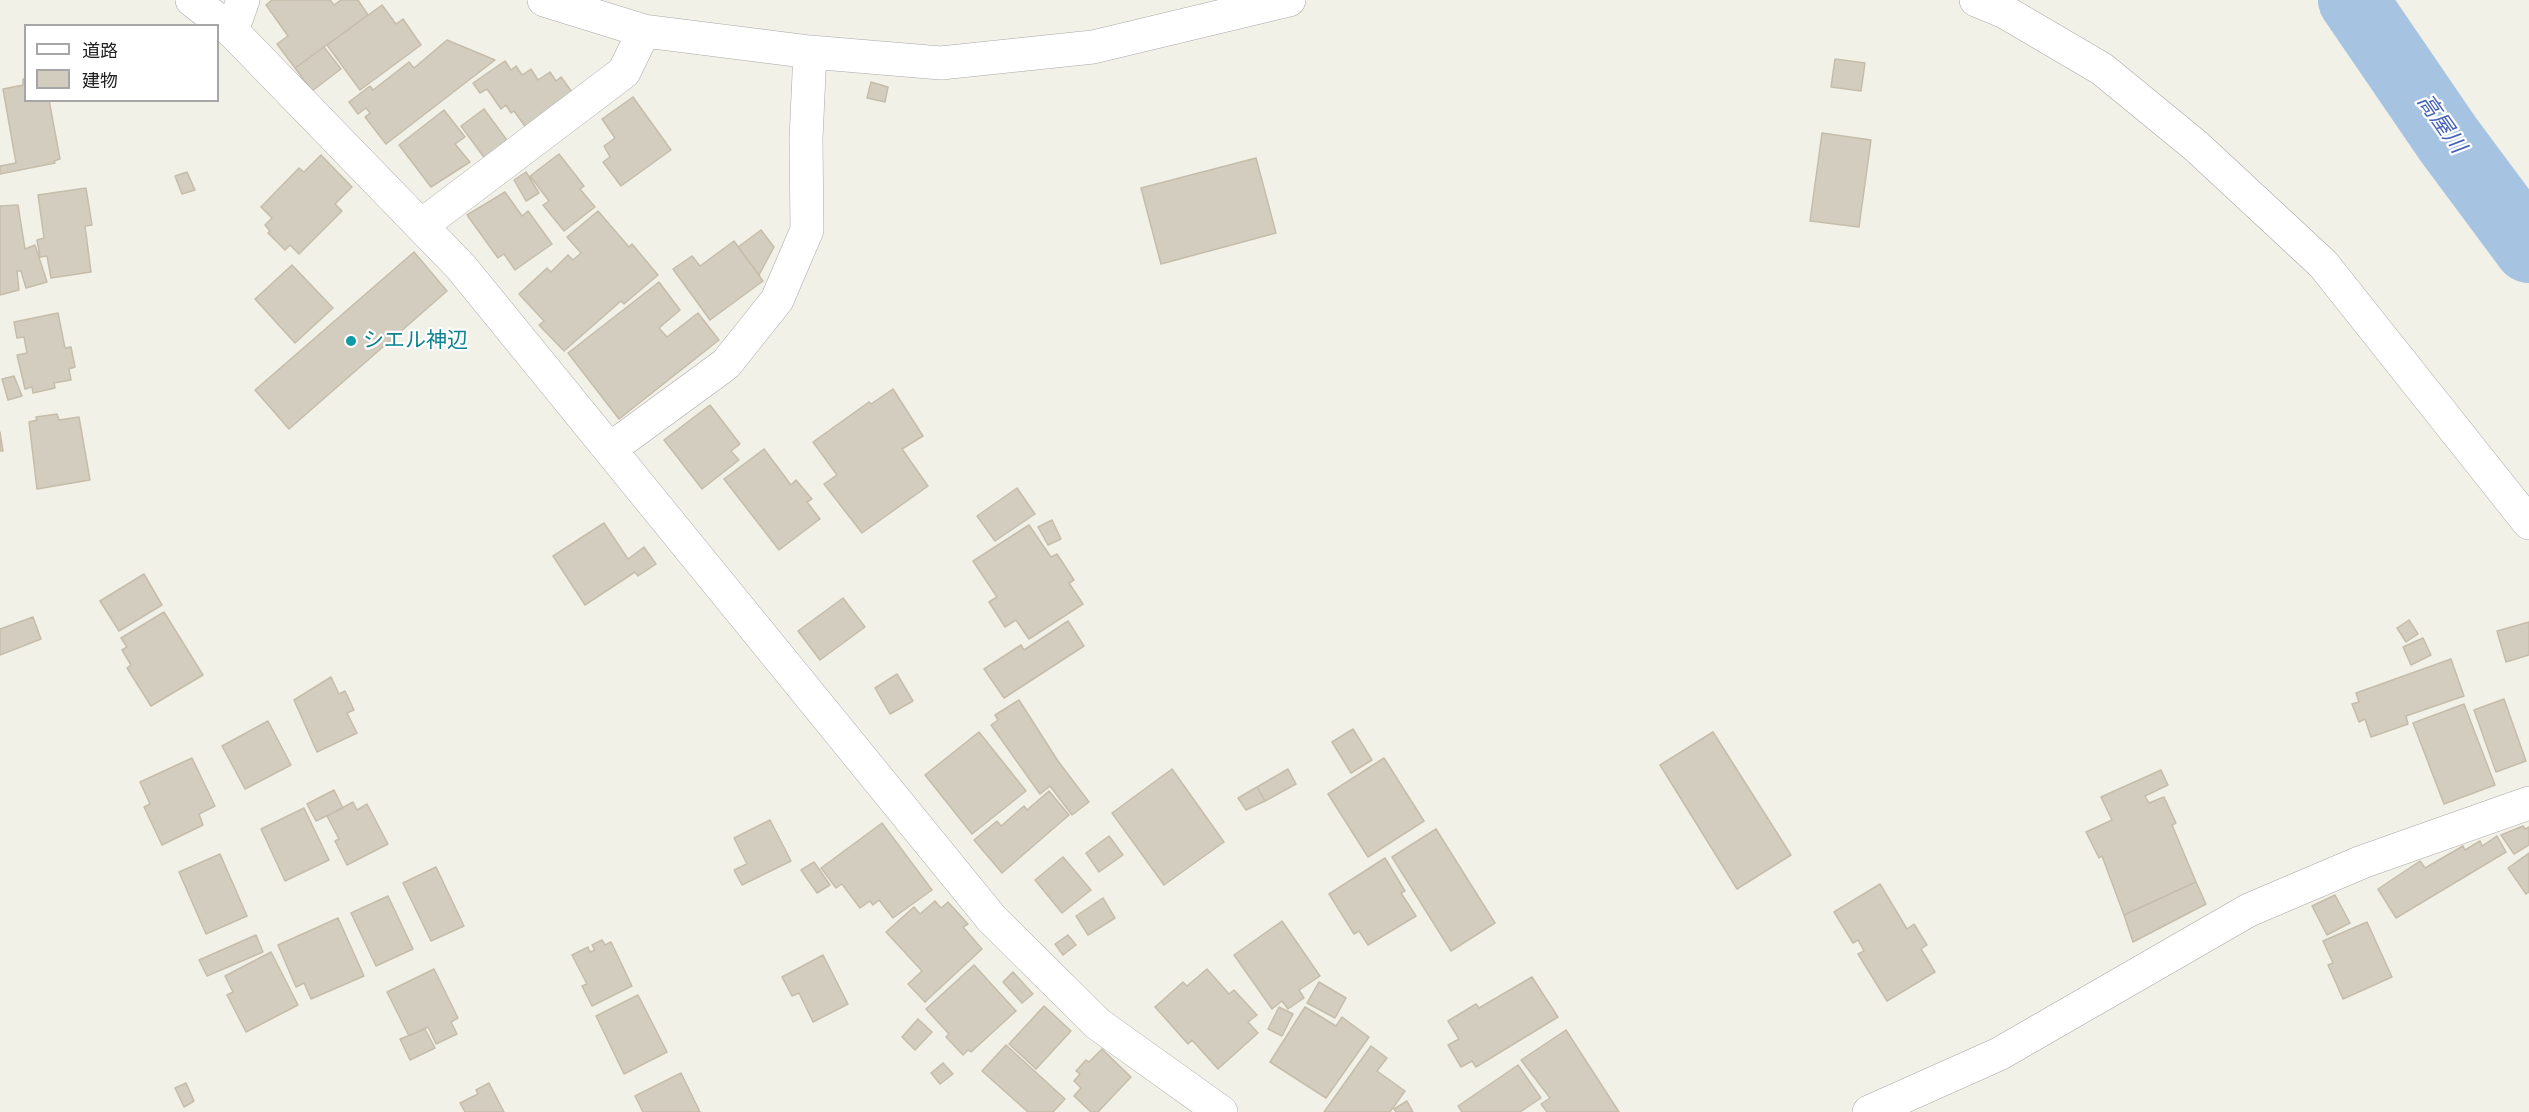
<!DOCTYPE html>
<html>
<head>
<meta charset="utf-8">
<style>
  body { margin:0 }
  #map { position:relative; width:2529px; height:1112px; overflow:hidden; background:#f2f1e8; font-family:Helvetica,"Noto Sans JP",sans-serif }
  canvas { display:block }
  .legend { position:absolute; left:24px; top:24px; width:195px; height:78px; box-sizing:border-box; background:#fff; border:2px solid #a6a6a6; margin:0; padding:8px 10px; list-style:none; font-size:18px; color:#212121 }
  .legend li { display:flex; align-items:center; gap:12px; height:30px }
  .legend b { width:30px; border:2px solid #a6a6a6 }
</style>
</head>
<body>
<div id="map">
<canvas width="2529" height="1112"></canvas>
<ul class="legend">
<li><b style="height:8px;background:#fff"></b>道路</li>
<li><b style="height:16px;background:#d3cdc0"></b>建物</li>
</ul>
</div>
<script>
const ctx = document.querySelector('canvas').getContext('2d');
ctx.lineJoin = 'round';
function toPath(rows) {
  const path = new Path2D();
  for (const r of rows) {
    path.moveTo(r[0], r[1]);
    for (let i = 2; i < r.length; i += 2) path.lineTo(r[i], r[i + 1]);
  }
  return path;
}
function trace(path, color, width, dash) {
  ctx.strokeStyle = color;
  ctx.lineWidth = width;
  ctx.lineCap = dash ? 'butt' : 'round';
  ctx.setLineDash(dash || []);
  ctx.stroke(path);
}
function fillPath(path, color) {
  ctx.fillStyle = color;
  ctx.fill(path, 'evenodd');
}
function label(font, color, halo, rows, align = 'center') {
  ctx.font = font + ' Helvetica,"Noto Sans JP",sans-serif';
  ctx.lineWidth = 4.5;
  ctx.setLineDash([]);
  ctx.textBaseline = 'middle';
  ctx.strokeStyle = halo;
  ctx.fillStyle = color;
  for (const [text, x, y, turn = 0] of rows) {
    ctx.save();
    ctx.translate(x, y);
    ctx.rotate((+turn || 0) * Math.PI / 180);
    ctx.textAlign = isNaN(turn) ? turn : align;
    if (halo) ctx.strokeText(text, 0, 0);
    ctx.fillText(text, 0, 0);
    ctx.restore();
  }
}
trace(toPath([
  [2353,0,2448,139,2529,248]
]), '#a6c4e2', 70);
const building = toPath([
  [272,0,330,0,334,5,341,0,358,0,368,15,295,68,277,44,288,36,266,5,272,0],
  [382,5,396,24,403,19,421,45,360,90,327,45,382,5],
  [447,40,495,60,386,144,365,117,370,113,366,108,358,114,349,102,370,86,373,90,409,62,414,68,447,40],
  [324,47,341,69,312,91,295,68,324,47],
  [1835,59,1865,63,1861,91,1831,87,1835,59],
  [505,61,511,70,516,66,522,75,531,69,538,80,550,72,556,81,561,77,575,96,527,129,514,111,511,113,506,105,501,109,487,89,480,93,473,83,505,61],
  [23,79,26,79,26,100,49,100,60,159,54,161,55,163,0,174,0,166,16,163,3,89,23,85,23,79],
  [871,82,888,87,885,102,867,98,871,82],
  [633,97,671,150,621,186,603,162,610,157,604,146,615,138,602,119,633,97],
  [484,109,509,143,486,160,461,126,484,109],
  [444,110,465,137,455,144,470,162,431,187,399,145,444,110],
  [1822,133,1871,140,1859,227,1810,221,1822,133],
  [559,154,584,186,580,189,595,207,564,231,543,205,549,201,530,176,559,154],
  [321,155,352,187,335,204,342,211,299,254,290,245,285,250,268,233,270,231,265,225,272,218,261,207,299,168,304,172,321,155],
  [1256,158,1276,233,1161,264,1141,188,1256,158],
  [187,172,195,190,182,194,175,176,187,172],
  [526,172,539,193,526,201,514,180,526,172],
  [86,188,92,225,85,226,91,272,51,278,47,256,40,257,37,240,44,238,38,195,86,188],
  [505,192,522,216,528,211,552,244,515,270,504,254,498,258,467,215,505,192],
  [18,205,25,249,35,245,47,282,26,288,21,271,17,271,19,290,0,295,0,206,18,205],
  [598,211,629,247,632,244,658,275,624,304,621,301,564,351,539,325,544,321,519,294,547,268,551,272,568,255,573,260,581,253,567,237,598,211],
  [761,230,774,247,759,275,738,247,761,230],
  [734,241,763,281,710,320,673,269,692,256,700,266,734,241],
  [414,252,447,291,289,429,255,390,414,252],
  [292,265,333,308,295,343,255,299,292,265],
  [659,282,680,310,659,328,667,337,698,313,719,340,619,419,568,353,659,282],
  [58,313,65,348,71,347,75,367,69,369,71,380,54,383,55,388,33,393,32,387,25,389,17,355,27,353,24,337,17,338,14,322,58,313],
  [14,376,22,396,8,400,2,379,14,376],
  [893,389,923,436,902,449,928,486,862,533,824,484,837,475,813,442,869,402,871,404,893,389],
  [710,405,740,444,731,451,739,460,702,489,664,440,710,405],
  [57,414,59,420,79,417,90,480,37,489,29,422,37,420,36,417,57,414],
  [0,432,3,451,0,451,0,432],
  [764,449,791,485,796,480,812,499,807,502,820,519,779,550,724,479,764,449],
  [1017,488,1035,514,995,541,977,516,1017,488],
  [1052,520,1061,539,1048,545,1038,527,1052,520],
  [604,523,628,559,644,547,656,564,638,576,635,572,585,605,553,556,604,523],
  [1029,525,1051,557,1057,554,1074,580,1069,583,1083,604,1029,639,1016,620,1005,627,989,602,997,597,973,561,1029,525],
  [144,574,162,605,119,631,100,601,144,574],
  [843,598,865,627,820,660,798,631,843,598],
  [164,612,203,675,151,706,127,668,131,665,122,650,127,647,121,638,164,612],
  [33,617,41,639,0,655,0,629,33,617],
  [2409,620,2418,634,2406,642,2397,628,2409,620],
  [1068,621,1084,646,1004,698,984,669,1021,645,1024,650,1068,621],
  [2529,622,2529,655,2506,662,2497,631,2529,622],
  [2423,638,2431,655,2411,665,2403,647,2423,638],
  [2451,659,2464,696,2406,716,2408,724,2371,737,2365,719,2359,722,2352,704,2359,702,2356,693,2451,659],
  [897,674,913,701,890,714,875,688,897,674],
  [331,677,339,694,345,691,354,710,347,713,357,733,317,752,294,700,331,677],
  [2504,699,2526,761,2496,772,2474,710,2504,699],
  [1019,700,1058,761,1089,802,1072,815,1050,786,1040,794,991,725,998,720,995,715,1019,700],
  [2464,704,2495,785,2444,804,2413,723,2464,704],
  [268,721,291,765,245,789,222,746,268,721],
  [1353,729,1372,760,1351,773,1332,742,1353,729],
  [979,732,1026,791,972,834,925,775,979,732],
  [1713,732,1791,855,1737,889,1660,765,1713,732],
  [192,758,215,806,199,814,203,825,162,845,144,807,150,804,140,782,192,758],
  [1384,758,1424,821,1368,857,1328,794,1384,758],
  [1172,769,1224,842,1164,885,1112,813,1172,769],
  [1288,769,1296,784,1265,801,1257,787,1288,769],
  [2161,770,2168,785,2145,796,2149,803,2164,797,2176,823,2172,825,2196,882,2124,915,2102,856,2099,858,2086,832,2112,820,2101,797,2161,770],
  [1257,787,1265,801,1246,810,1238,798,1257,787],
  [334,790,343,808,316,821,307,804,334,790],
  [1049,791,1069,815,1002,873,974,840,997,821,1001,826,1024,806,1027,810,1049,791],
  [353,802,357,810,367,804,388,844,347,865,335,841,339,839,327,816,353,802],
  [304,808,329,860,285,881,261,829,304,808],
  [770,820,791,861,742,885,734,870,747,864,734,838,770,820],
  [882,823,932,890,893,918,879,900,873,905,870,901,860,908,842,884,836,888,821,868,882,823],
  [2523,826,2525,829,2529,827,2529,845,2514,854,2501,835,2523,826],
  [1436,829,1495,923,1451,951,1392,857,1436,829],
  [1109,836,1123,855,1099,872,1086,853,1109,836],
  [2497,836,2506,852,2396,918,2378,889,2420,861,2425,868,2463,846,2465,850,2480,841,2482,846,2497,836],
  [2529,853,2529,892,2526,894,2508,868,2529,853],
  [220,854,247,916,206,934,179,872,220,854],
  [1063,857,1091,890,1062,913,1035,880,1063,857],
  [1385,858,1405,891,1401,893,1416,916,1368,945,1359,931,1354,934,1329,894,1385,858],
  [814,862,830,885,817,893,801,870,814,862],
  [436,867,464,926,431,941,403,883,436,867],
  [2196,882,2206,904,2133,942,2124,915,2196,882],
  [1880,884,1907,929,1914,924,1927,945,1921,949,1935,972,1887,1001,1858,954,1864,951,1858,940,1853,943,1834,912,1880,884],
  [2335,895,2350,923,2327,935,2312,906,2335,895],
  [388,896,413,949,376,966,351,913,388,896],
  [1103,898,1115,918,1088,935,1076,916,1103,898],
  [935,901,941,908,948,902,968,924,963,927,982,949,925,1002,908,984,922,971,886,932,914,907,920,914,935,901],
  [338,918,364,976,311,999,304,983,296,987,278,945,338,918],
  [1282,921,1320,976,1299,990,1304,998,1288,1009,1282,1001,1272,1009,1234,955,1282,921],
  [2367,922,2392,977,2343,999,2328,965,2333,963,2323,941,2367,922],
  [256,935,263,952,207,976,199,960,256,935],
  [1068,935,1076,945,1063,955,1055,944,1068,935],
  [602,940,605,945,611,942,632,986,592,1006,582,986,587,984,572,955,588,947,590,952,595,950,592,945,602,940],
  [271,952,298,1005,246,1032,227,995,233,992,225,976,271,952],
  [823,955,848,1004,813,1022,799,993,792,996,782,977,823,955],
  [974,965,1016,1011,971,1052,968,1050,963,1055,946,1037,949,1034,926,1009,974,965],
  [434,969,458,1018,451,1022,457,1034,436,1044,428,1027,409,1036,387,992,434,969],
  [1207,969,1229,994,1234,990,1257,1015,1248,1022,1258,1033,1218,1069,1192,1040,1188,1044,1155,1007,1183,982,1187,986,1207,969],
  [1013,972,1033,994,1022,1003,1003,982,1013,972],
  [1532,977,1558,1017,1476,1067,1472,1061,1461,1067,1448,1045,1459,1039,1448,1021,1476,1004,1479,1008,1532,977],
  [1319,982,1346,998,1335,1018,1307,1003,1319,982],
  [638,995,667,1052,624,1074,596,1016,638,995],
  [1044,1006,1071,1031,1036,1069,1009,1044,1044,1006],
  [1279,1007,1293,1014,1282,1036,1268,1029,1279,1007],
  [1305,1007,1336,1026,1342,1017,1369,1037,1326,1098,1270,1062,1305,1007],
  [918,1019,932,1032,915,1050,902,1037,918,1019],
  [425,1029,435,1048,410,1060,400,1039,425,1029],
  [1566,1030,1619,1112,1547,1112,1541,1104,1550,1098,1521,1060,1566,1030],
  [1006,1045,1065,1099,1053,1112,1028,1112,982,1071,1006,1045],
  [1371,1046,1387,1058,1377,1071,1405,1091,1390,1112,1324,1112,1371,1046],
  [1102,1049,1131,1077,1098,1112,1091,1112,1074,1096,1081,1088,1074,1081,1080,1074,1076,1071,1086,1060,1089,1062,1102,1049],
  [943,1063,953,1074,940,1084,931,1073,943,1063],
  [1518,1065,1541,1098,1520,1112,1462,1112,1458,1106,1518,1065],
  [681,1073,700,1112,643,1112,635,1096,681,1073],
  [186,1083,194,1101,184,1107,175,1088,186,1083],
  [489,1083,504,1112,465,1112,460,1103,478,1094,476,1090,489,1083],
  [1407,1101,1413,1112,1396,1112,1394,1109,1407,1101]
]);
fillPath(building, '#d3cdc0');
trace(building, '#c5bda9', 1.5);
const street = toPath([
  [192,0,232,31,461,267,992,919,1098,1024,1221,1112],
  [544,0,644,31,810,52,941,63,1093,47,1289,0],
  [1976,0,2005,12,2102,69,2196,146,2323,264,2529,523],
  [232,31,243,0],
  [422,225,624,72,644,31],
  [610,449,726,364,777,300,807,230,806,139,810,52],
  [1869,1112,1999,1054,2249,910,2362,862,2529,803]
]);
trace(street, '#a8a8a8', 34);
trace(street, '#fff', 33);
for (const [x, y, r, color] of [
  [351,341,6,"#0f9aa8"]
]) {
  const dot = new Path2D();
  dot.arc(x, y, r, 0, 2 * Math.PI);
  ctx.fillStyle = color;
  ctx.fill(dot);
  trace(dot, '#fff', 2);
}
label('21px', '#0d838f', '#fff', [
  ["シエル神辺",363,341]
], 'left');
label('italic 22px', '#4661b9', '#fff', [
  ["高屋川",2441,124,55]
]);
</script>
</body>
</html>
